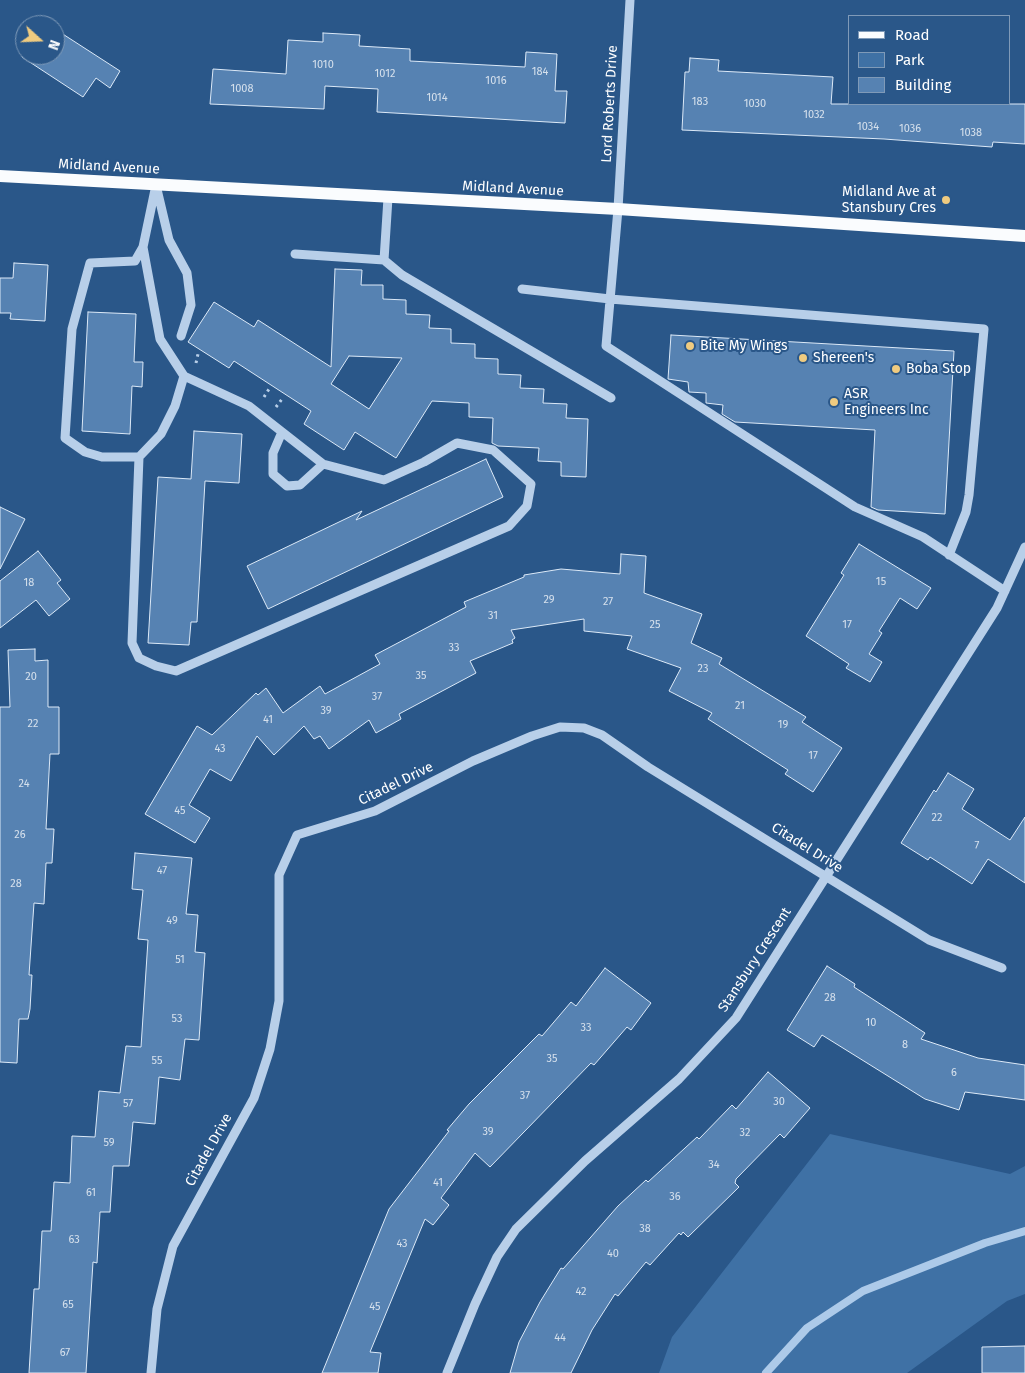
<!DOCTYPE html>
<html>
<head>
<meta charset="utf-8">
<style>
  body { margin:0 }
  #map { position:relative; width:1025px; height:1373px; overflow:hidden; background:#2a5789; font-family:"Fira Sans",sans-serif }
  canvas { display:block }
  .legend { position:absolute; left:848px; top:15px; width:162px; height:90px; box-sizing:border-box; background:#2a5789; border:1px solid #7f9ab8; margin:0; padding:6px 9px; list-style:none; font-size:15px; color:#fff }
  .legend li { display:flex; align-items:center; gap:10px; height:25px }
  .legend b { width:25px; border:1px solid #7f9ab8 }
  .north { position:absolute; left:15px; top:15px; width:50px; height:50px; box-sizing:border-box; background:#2a5789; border:1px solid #7f9ab8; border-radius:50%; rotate:110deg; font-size:14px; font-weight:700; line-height:20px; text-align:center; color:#fff }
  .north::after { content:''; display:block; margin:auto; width:18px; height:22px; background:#efcb80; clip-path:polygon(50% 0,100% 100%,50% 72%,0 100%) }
</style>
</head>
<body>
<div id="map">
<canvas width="1025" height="1373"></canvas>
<ul class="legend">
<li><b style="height:6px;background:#fafcfe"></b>Road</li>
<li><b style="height:14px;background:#3f71a5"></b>Park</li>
<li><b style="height:14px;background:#5682b2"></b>Building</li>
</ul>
<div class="north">N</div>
</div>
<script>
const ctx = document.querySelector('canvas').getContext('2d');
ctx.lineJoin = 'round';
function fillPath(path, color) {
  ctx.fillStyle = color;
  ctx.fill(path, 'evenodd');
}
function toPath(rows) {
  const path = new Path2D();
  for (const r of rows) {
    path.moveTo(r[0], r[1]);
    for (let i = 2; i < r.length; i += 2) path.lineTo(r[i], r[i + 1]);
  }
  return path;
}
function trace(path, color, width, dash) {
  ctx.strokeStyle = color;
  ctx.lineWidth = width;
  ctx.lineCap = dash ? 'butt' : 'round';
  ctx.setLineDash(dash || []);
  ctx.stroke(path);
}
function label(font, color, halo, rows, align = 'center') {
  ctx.font = font + ' "Fira Sans",sans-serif';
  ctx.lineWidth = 4;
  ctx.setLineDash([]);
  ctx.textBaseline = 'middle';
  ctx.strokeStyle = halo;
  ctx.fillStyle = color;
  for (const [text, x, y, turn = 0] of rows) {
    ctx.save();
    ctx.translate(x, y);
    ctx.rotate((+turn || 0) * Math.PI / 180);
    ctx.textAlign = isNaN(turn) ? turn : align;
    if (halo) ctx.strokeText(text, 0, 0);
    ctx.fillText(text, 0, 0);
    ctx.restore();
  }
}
fillPath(toPath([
  [830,1134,1010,1174,1025,1166,1025,1294,1007,1301,907,1373,659,1373,672,1337]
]), '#3f71a5');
trace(toPath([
  [766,1373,807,1328,863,1291,985,1243,1025,1231]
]), '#adcae9', 8);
const building = toPath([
  [55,29,120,71,110,88,96,78,83,97,22,57,25,52,25,55,55,55,55,29],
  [323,33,360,35,359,46,410,49,410,61,525,67,526,52,557,54,555,91,567,91,565,123,377,112,378,89,325,86,324,109,210,104,213,69,286,74,288,40,323,42,323,33],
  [690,58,719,60,718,71,833,77,831,104,1025,104,1025,144,993,142,992,147,884,139,682,130,685,72,689,72,690,58],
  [14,263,48,265,45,321,10,319,11,313,0,313,0,278,13,278,14,263],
  [335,269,362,270,361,285,383,285,383,299,406,300,406,314,430,315,429,328,451,329,451,343,475,344,475,358,498,359,498,374,521,375,520,388,544,389,543,403,567,404,566,418,588,419,586,477,561,476,561,462,538,461,539,448,498,446,492,443,493,418,469,417,469,403,432,401,396,458,355,432,344,450,304,424,311,411,234,361,229,368,188,342,214,302,254,327,258,320,331,367,335,269],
  [349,356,402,358,369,409,331,384,349,356],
  [88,312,136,314,134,362,143,362,142,387,132,386,130,434,82,431,88,312],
  [671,335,954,351,945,514,878,510,871,507,875,430,735,422,722,414,723,405,706,403,706,393,689,392,688,382,668,379,671,335],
  [194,431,242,434,239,483,205,481,197,622,191,622,189,645,148,643,158,477,191,479,194,431],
  [486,459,503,497,268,609,247,566,362,511,356,520,486,459],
  [0,507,25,519,0,569,0,507],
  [859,544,931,588,917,609,900,598,879,631,882,633,869,654,882,662,870,682,846,668,849,664,806,636,844,575,841,573,859,544],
  [38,551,61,580,57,583,70,599,49,616,36,600,0,628,0,581,38,551],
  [621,554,646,556,644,593,702,614,691,643,722,658,719,664,806,717,802,722,842,748,813,792,785,774,788,770,708,719,712,713,669,691,681,668,627,649,632,636,584,631,584,619,511,630,515,638,512,640,513,643,470,661,476,673,399,714,401,719,376,733,369,720,329,749,320,736,314,739,304,726,274,755,257,736,231,781,210,769,189,805,210,818,195,843,145,814,197,726,212,735,256,693,258,695,266,688,283,713,320,686,325,694,380,664,375,655,466,607,464,602,524,577,524,575,561,569,620,574,621,554],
  [35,649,35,661,48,660,48,707,59,707,59,754,50,754,46,829,54,829,52,863,46,863,44,904,34,903,29,975,32,975,30,1009,28,1019,19,1019,17,1063,0,1062,0,707,10,707,8,650,35,649],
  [948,773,974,789,962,809,1010,840,1025,817,1025,883,988,859,972,884,930,857,928,860,901,843,934,790,936,792,948,773],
  [135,853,192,858,186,914,198,915,195,952,205,953,199,1040,185,1039,180,1080,159,1077,155,1124,133,1122,129,1166,113,1166,110,1212,100,1212,97,1263,93,1262,86,1373,29,1373,34,1289,39,1289,42,1231,51,1231,54,1182,70,1183,72,1136,95,1137,99,1091,120,1093,126,1046,141,1047,148,940,138,939,143,890,132,889,135,853],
  [827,966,855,984,854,987,925,1033,921,1039,978,1058,1025,1065,1025,1100,965,1092,959,1110,925,1099,822,1035,814,1047,787,1030,827,966],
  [605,968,651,1003,631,1030,627,1027,594,1065,591,1063,490,1167,475,1153,441,1198,449,1205,433,1225,425,1219,370,1352,381,1353,378,1373,322,1373,389,1209,449,1131,447,1130,469,1104,539,1034,542,1036,571,1002,576,1006,605,968],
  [768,1072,810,1108,784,1138,780,1134,736,1179,735,1183,739,1187,688,1237,683,1232,681,1235,679,1233,650,1265,646,1262,618,1296,615,1294,592,1330,571,1373,510,1373,519,1342,540,1302,561,1268,563,1269,618,1206,646,1180,648,1182,697,1137,699,1139,732,1105,736,1109,768,1072],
  [1025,1346,1025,1373,982,1373,982,1347,1025,1346]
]);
fillPath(building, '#5682b2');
trace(building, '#dce9f7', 1);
trace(toPath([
  [196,363,198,354],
  [264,397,269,389],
  [276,407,282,399]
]), '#b8cfe9', 3, [2.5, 4]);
trace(toPath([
  [630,0,618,209,606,346,855,507,923,537,1005,591],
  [295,254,384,260,388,198],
  [384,260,402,275,611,398],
  [522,289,610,299,984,329,969,495,966,512,949,555],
  [181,336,191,305,187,273,169,240,156,185,143,247,160,339,184,376,249,406,323,464,384,480,424,462,457,443,493,450,531,484,527,506,509,526,176,671,156,666,139,658,132,643,139,457,161,434,175,406,184,376],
  [282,432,273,453,273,474,287,486,300,485,323,464],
  [139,457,102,457,85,452,65,438,72,329,90,263,135,261,143,247],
  [151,1373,157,1309,173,1246,254,1098,270,1049,279,1001,279,875,297,835,375,811,473,761,532,736,560,727,584,728,602,735,648,767,929,940,1002,968],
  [447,1373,475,1304,497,1257,516,1229,585,1161,679,1079,736,1018,997,608,1025,547]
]), '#b8cfe9', 9);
trace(toPath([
  [0,176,618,209,1025,236]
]), '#fafcfe', 12);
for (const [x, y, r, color] of [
  [946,200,5,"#efcb80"],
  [690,346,5,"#efcb80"],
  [803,358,5,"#efcb80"],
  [896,369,5,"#efcb80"],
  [834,402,5,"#efcb80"]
]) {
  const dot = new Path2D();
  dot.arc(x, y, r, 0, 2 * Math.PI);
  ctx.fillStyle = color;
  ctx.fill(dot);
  trace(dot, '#2a5789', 2);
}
label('11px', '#d5e0ec', null, [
  ["1010",323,65],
  ["184",540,72],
  ["1012",385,74],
  ["1016",496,81],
  ["1008",242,89],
  ["1014",437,98],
  ["183",700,102],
  ["1030",755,104],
  ["1032",814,115],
  ["1034",868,127],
  ["1036",910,129],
  ["1038",971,133],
  ["15",881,582],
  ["18",29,583],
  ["29",549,600],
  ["27",608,602],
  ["31",493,616],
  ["25",655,625],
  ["17",847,625],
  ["33",454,648],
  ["23",703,669],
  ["35",421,676],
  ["20",31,677],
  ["37",377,697],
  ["21",740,706],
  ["39",326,711],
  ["41",268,720],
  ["22",33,724],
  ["19",783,725],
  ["43",220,749],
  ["17",813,756],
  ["24",24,784],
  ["45",180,811],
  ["22",937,818],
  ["26",20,835],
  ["7",977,846],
  ["47",162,871],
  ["28",16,884],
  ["49",172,921],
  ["51",180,960],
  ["28",830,998],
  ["53",177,1019],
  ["10",871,1023],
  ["33",586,1028],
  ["8",905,1045],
  ["35",552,1059],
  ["55",157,1061],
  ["6",954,1073],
  ["37",525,1096],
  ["30",779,1102],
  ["57",128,1104],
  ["39",488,1132],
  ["32",745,1133],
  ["59",109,1143],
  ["34",714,1165],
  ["41",438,1183],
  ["61",91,1193],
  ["36",675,1197],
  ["38",645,1229],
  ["63",74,1240],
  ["43",402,1244],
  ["40",613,1254],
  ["42",581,1292],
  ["65",68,1305],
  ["45",375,1307],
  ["44",560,1338],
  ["67",65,1353]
]);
label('14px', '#fff', '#2a5789', [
  ["Lord Roberts Drive",610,104,-87],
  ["Midland Avenue",109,167,3],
  ["Midland Avenue",513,189,3],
  ["Citadel Drive",396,784,-26],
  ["Citadel Drive",807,848,32],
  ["Stansbury Crescent",755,960,-57],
  ["Citadel Drive",209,1150,-61]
]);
label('14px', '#fff', '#2a5789', [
  ["Midland Ave at",936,192,"right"],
  ["Stansbury Cres",936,208,"right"],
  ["Bite My Wings",700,346],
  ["Shereen's",813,358],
  ["Boba Stop",906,369],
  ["ASR",844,394],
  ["Engineers Inc",844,410]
], 'left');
</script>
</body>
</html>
